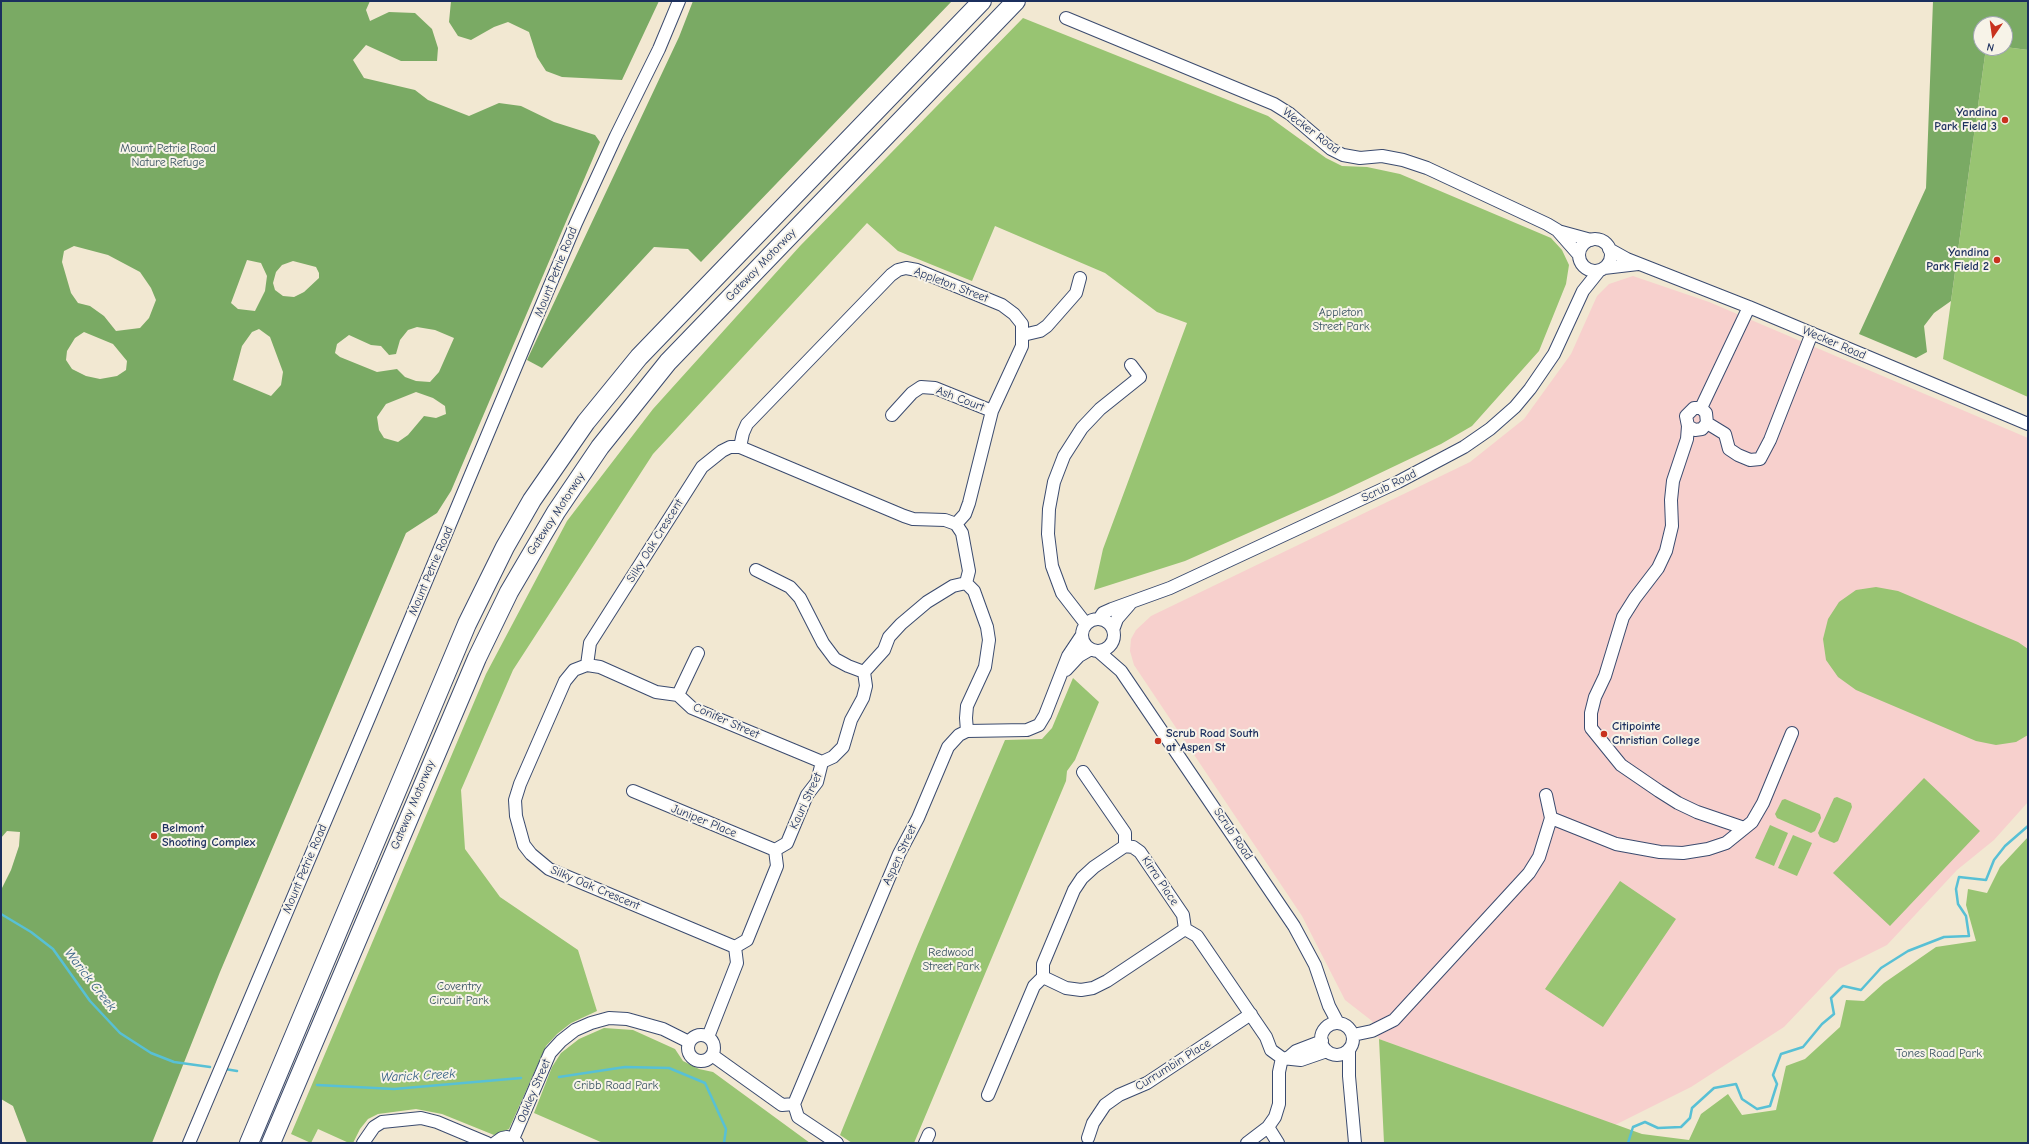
<!DOCTYPE html>
<html>
<head>
<meta charset="utf-8">
<style>
  body { margin:0 }
  #map { position:relative; width:2029px; height:1144px; overflow:hidden; background:#f2e8d2; font-family:"Comic Neue",sans-serif }
  canvas { display:block }
  .frame { position:absolute; inset:0; border:2px solid #1b2f5e; pointer-events:none }
  .north { position:absolute; left:1973px; top:16px; width:40px; height:40px; box-sizing:border-box; background:#f7f3e8; border:1px solid #9fa5b1; border-radius:50%; rotate:193deg; font-size:11px; font-weight:700; line-height:16px; text-align:center; color:#1b2f5e }
  .north::after { content:''; display:block; margin:auto; width:14px; height:18px; background:#c8321e; clip-path:polygon(50% 0,100% 100%,50% 72%,0 100%) }
</style>
</head>
<body>
<div id="map">
<canvas width="2029" height="1144"></canvas>
<div class="frame"></div>
<div class="north">N</div>
</div>
<script>
const ctx = document.querySelector('canvas').getContext('2d');
ctx.lineJoin = 'round';
function fillPath(path, color) {
  ctx.fillStyle = color;
  ctx.fill(path, 'evenodd');
}
function toPath(rows) {
  const path = new Path2D();
  for (const r of rows) {
    if (r.length === 3) {
      path.moveTo(r[0] + r[2], r[1]);
      path.arc(r[0], r[1], r[2], 0, 2 * Math.PI);
      continue;
    }
    path.moveTo(r[0], r[1]);
    for (let i = 2; i < r.length; i += 2) path.lineTo(r[i], r[i + 1]);
  }
  return path;
}
function trace(path, color, width, dash) {
  ctx.strokeStyle = color;
  ctx.lineWidth = width;
  ctx.lineCap = dash ? 'butt' : 'round';
  ctx.setLineDash(dash || []);
  ctx.stroke(path);
}
function label(font, color, halo, rows, align = 'center') {
  ctx.font = font + ' "Comic Neue",sans-serif';
  ctx.lineWidth = 4;
  ctx.setLineDash([]);
  ctx.textBaseline = 'middle';
  ctx.strokeStyle = halo;
  ctx.fillStyle = color;
  for (const [text, x, y, turn = 0] of rows) {
    ctx.save();
    ctx.translate(x, y);
    ctx.rotate((+turn || 0) * Math.PI / 180);
    ctx.textAlign = isNaN(turn) ? turn : align;
    if (halo) ctx.strokeText(text, 0, 0);
    ctx.fillText(text, 0, 0);
    ctx.restore();
  }
}
fillPath(toPath([
  [1633,276,1709,302,2028,438,2028,802,1994,840,1957,870,1887,945,1839,969,1784,1027,1691,1087,1615,1125,1379,1039,1372,1021,1345,1000,1302,916,1134,665,1130,651,1131,639,1136,630,1151,616,1470,462,1524,419,1571,354,1597,296,1609,284]
]), '#f7d0cd');
fillPath(toPath([
  [1023,18,1268,116,1326,158,1342,166,1367,167,1400,174,1551,238,1562,250,1569,265,1566,284,1539,351,1472,426,1441,444,1334,495,1185,561,1094,590,1103,549,1187,323,1157,312,1105,273,995,226,972,281,898,251,867,223,653,454,513,670,461,790,465,849,500,897,578,950,597,1011,571,1023,557,1034,546,1046,509,1129,494,1135,442,1114,416,1109,378,1114,368,1119,360,1129,353,1143,349,1143,318,1129,311,1143,291,1134,486,674,567,521,653,409,800,246],
  [2005,47,2028,50,2028,397,1943,359,1986,48],
  [1876,587,1898,591,2018,642,2028,649,2028,735,2016,742,1996,745,1976,741,1856,690,1838,677,1826,660,1823,639,1828,619,1839,602,1856,590],
  [1073,678,1099,702,1075,760,1067,771,1066,781,914,1143,852,1143,840,1135,918,944,1005,740,1042,739,1052,728],
  [1924,778,1980,831,1890,926,1833,873],
  [1837,797,1851,803,1852,807,1838,841,1834,843,1820,837,1818,833,1834,798],
  [1785,799,1820,814,1821,818,1815,831,1811,833,1777,818,1775,814,1782,800],
  [1770,825,1788,833,1774,866,1755,858],
  [1793,835,1812,843,1797,876,1778,868],
  [2028,837,2028,1143,1384,1143,1379,1039,1642,1134,1689,1140,1701,1114,1728,1094,1742,1115,1776,1110,1786,1066,1805,1059,1840,1027,1846,1000,1864,1001,1884,983,1936,947,1976,941,1966,905,1968,889,1987,893,2000,867],
  [1620,881,1676,919,1603,1027,1545,989],
  [604,1028,633,1030,675,1049,683,1061,699,1069,713,1072,810,1143,603,1143,534,1113,552,1067,561,1053,579,1039]
]), '#98c472');
fillPath(toPath([
  [1,1,370,1,366,10,370,21,389,12,415,13,432,29,438,48,437,61,401,61,366,45,353,60,364,78,415,90,428,100,469,116,499,103,521,106,554,122,595,135,600,142,451,491,437,513,406,533,220,972,152,1143,27,1143,13,1106,1,1099,1,890,11,870,19,846,20,832,7,831,1,838],
  [74,246,108,255,140,272,151,288,156,300,149,318,140,328,116,331,104,316,90,306,78,303,71,293,62,262,64,251],
  [247,260,261,263,267,276,265,291,255,311,238,309,231,303],
  [293,261,316,267,319,273,319,278,304,292,294,297,283,296,275,290,273,283,276,272,282,265],
  [417,327,435,330,454,338,439,372,430,382,416,381,405,377,397,369,377,372,340,357,335,353,337,344,349,335,371,345,381,346,389,355,396,354,400,340,408,330],
  [259,329,270,337,283,372,281,385,271,396,233,380,242,346,252,332],
  [84,332,113,344,127,361,126,370,117,376,100,379,86,376,72,369,66,360,67,351,75,338],
  [416,392,433,398,445,406,446,414,436,418,424,416,408,435,398,442,384,438,379,430,377,417,386,404],
  [451,1,659,1,622,80,562,77,546,71,537,57,529,32,508,22,494,27,471,40,458,36,449,22],
  [693,1,952,1,701,262,688,249,654,247,542,368,527,360,679,37],
  [1933,1,2028,1,2028,50,2005,47,2005,24,1981,24,1981,48,1986,48,1951,301,1934,313,1924,326,1927,352,1916,358,1859,334,1926,188]
]), '#7aaa64');
trace(toPath([
  [1,914,31,932,53,949,90,1001,120,1033,151,1053,174,1062,210,1067],
  [225,1069,237,1071],
  [559,1077,625,1067,669,1068,705,1083,726,1129,724,1143],
  [317,1085,394,1089,521,1078],
  [1628,1143,1633,1127,1645,1122,1658,1128,1681,1127,1690,1118,1692,1108,1714,1088,1736,1084,1742,1099,1757,1109,1770,1106,1777,1084,1773,1075,1781,1054,1803,1047,1822,1024,1834,1014,1831,998,1843,986,1861,990,1881,968,1908,951,1944,937,1969,936,1966,916,1958,904,1956,889,1959,877,1986,880,1994,860,2005,846,2028,826]
]), '#58c0d5', 2.5);
const minor = toPath([
  [1066,18,1274,104,1290,114,1331,149,1343,155,1360,158,1382,156,1403,160,1427,168,1547,224,1557,230,1579,255],
  [1558,231,1591,240],
  [1595,255,16],
  [1609,249,1627,259,1749,307,2028,424],
  [1604,268,1638,264],
  [1023,335,1040,331,1047,326,1076,293,1080,278],
  [1701,408,1749,307],
  [892,415,912,393,921,387,935,388,992,411],
  [1707,423,1725,434,1729,449,1738,455,1750,460,1760,459,1770,440,1812,333],
  [1688,426,1695,430,1702,429,1707,423,1706,413,1701,408,1694,408,1686,416,1688,426,1687,439,1673,481,1671,500,1672,526,1666,551,1658,568,1635,598,1623,617,1605,676,1595,697,1591,713,1591,728,1621,765,1659,791,1678,803,1697,812,1744,828],
  [740,447,743,433,747,424,891,275,898,270,906,268,917,270,1002,305,1014,314,1022,324,1022,346,992,411,969,503,965,514,956,524],
  [756,570,790,587,800,598,823,643,835,659,848,666,864,672],
  [1099,619,1103,613,1112,609,1170,588,1398,482,1464,447,1490,429,1515,407,1530,389,1554,354,1583,291,1599,271],
  [1098,635,16],
  [1086,624,1062,593,1052,566,1048,534,1049,509,1054,482,1064,456,1082,428,1100,409,1140,377,1131,365],
  [1113,630,1117,619,1130,604],
  [1098,651,1121,671,1294,926,1315,965,1329,1006,1338,1023],
  [587,665,600,667,656,692,678,695,692,708,822,762],
  [1066,670,1079,656,1091,649],
  [678,695,698,653],
  [1083,772,1125,833,1125,846],
  [633,791,775,850],
  [1551,818,1616,844,1660,852,1683,853,1708,849,1726,843,1752,822,1763,803,1792,733],
  [735,947,549,869,531,854,524,845,516,816,515,800,520,784,565,681,574,670,587,665,590,643,702,467,722,451,730,447,740,447,904,516,913,519,945,520,956,524,962,533,969,571,966,583,974,591,987,627,989,640,985,667,967,706,966,718,967,731],
  [1043,977,1066,988,1081,990,1093,988,1107,981,1185,929],
  [1337,1039,16],
  [1353,1035,1372,1031,1394,1020,1529,873,1539,857,1551,818,1546,795],
  [701,1048,13],
  [708,1037,737,963,735,947,747,940,777,866,775,850,787,843,807,795,817,782,822,762,833,757,843,747,851,720,863,698,866,686,864,672,884,650,889,637,901,624,927,602,953,586,966,583],
  [1349,1049,1349,1076,1355,1143],
  [712,1055,782,1105,794,1104,798,1117,837,1143],
  [1288,1058,1296,1051,1322,1041],
  [988,1095,1034,986,1043,977,1043,964,1074,890,1082,878,1094,867,1125,846,1133,847,1140,852,1183,915,1185,929,1197,936,1266,1037,1271,1050,1282,1058,1301,1060,1327,1051],
  [794,1104,899,854,918,818,948,747,959,735,967,731,1027,730,1039,725,1045,715,1068,656,1082,635],
  [1268,1127,1278,1143],
  [1088,1138,1093,1123,1105,1105,1119,1095,1147,1083,1251,1014],
  [513,1139,550,1053,561,1041,575,1030,591,1023,609,1018,627,1019,663,1029,689,1042],
  [189,1143,369,718,576,223,616,136,659,49,679,1],
  [363,1143,374,1127,382,1122,421,1118,437,1122,487,1143],
  [495,1143,502,1138,507,1137,517,1143],
  [925,1143,929,1134],
  [1247,1143,1268,1127,1275,1117,1279,1104,1279,1072,1282,1058]
]);
const highway = toPath([
  [249,1143,467,624,505,547,532,500,586,422,639,357,982,1],
  [271,1143,477,658,509,592,556,512,600,447,668,362,1016,1]
]);
trace(minor, '#3b4b6f', 14);
trace(highway, '#3b4b6f', 20);
trace(minor, '#fff', 12);
trace(highway, '#fff', 18);
for (const [x, y, r, color] of [
  [2005,120,4,"#c8321e"],
  [1997,260,4,"#c8321e"],
  [1604,734,4,"#c8321e"],
  [1158,741,4,"#c8321e"],
  [154,836,4,"#c8321e"]
]) {
  const dot = new Path2D();
  dot.arc(x, y, r, 0, 2 * Math.PI);
  ctx.fillStyle = color;
  ctx.fill(dot);
  trace(dot, '#f7f3e8', 1.5);
}
label('bold 12px', '#1b2f5e', '#f7f3e8', [
  ["Yandina",1997,113,"right"],
  ["Park Field 3",1997,127,"right"],
  ["Yandina",1989,253,"right"],
  ["Park Field 2",1989,267,"right"],
  ["Citipointe",1612,727],
  ["Christian College",1612,741],
  ["Scrub Road South",1166,734],
  ["at Aspen St",1166,748],
  ["Belmont",162,829],
  ["Shooting Complex",162,843]
], 'left');
label('12px', '#1b2f5e', '#f7f3e8', [
  ["Wecker Road",1311,131,37],
  ["Gateway Motorway",761,265,-46],
  ["Mount Petrie Road",556,272,-68],
  ["Appleton Street",951,285,21],
  ["Wecker Road",1834,343,23],
  ["Ash Court",960,399,21],
  ["Scrub Road",1389,486,-26],
  ["Gateway Motorway",556,514,-57],
  ["Silky Oak Crescent",655,541,-58],
  ["Mount Petrie Road",431,571,-67],
  ["Conifer Street",726,721,24],
  ["Kauri Street",806,801,-65],
  ["Gateway Motorway",413,805,-67],
  ["Juniper Place",704,821,22],
  ["Scrub Road",1233,834,56],
  ["Aspen Street",900,855,-65],
  ["Mount Petrie Road",305,869,-67],
  ["Kirra Place",1160,881,56],
  ["Silky Oak Crescent",595,888,23],
  ["Currumbin Place",1173,1065,-32],
  ["Oakley Street",534,1091,-67]
]);
label('12px', '#3a5463', '#f7f3e8', [
  ["Mount Petrie Road",168,149],
  ["Nature Refuge",168,163],
  ["Appleton",1341,313],
  ["Street Park",1341,327],
  ["Redwood",951,953],
  ["Street Park",951,967],
  ["Coventry",459,987],
  ["Circuit Park",459,1001],
  ["Tones Road Park",1939,1054],
  ["Cribb Road Park",616,1086]
]);
label('italic 13px', '#2d5a82', '#f7f3e8', [
  ["Warick Creek",90,980,52],
  ["Warick Creek",418,1076,-3]
]);
</script>
</body>
</html>
